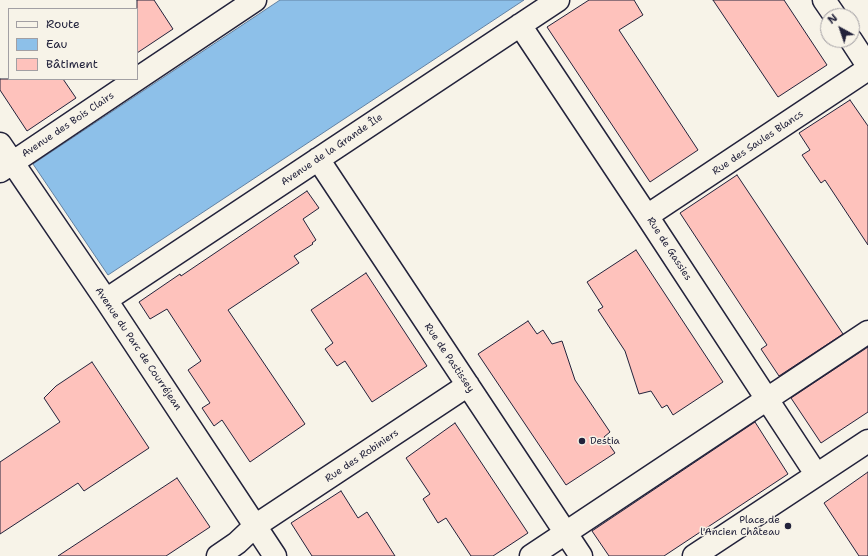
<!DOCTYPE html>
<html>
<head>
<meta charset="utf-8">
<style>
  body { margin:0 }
  #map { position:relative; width:868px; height:556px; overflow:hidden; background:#f7f3e8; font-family:"Shantell Sans",sans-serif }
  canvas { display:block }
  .legend { position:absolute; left:8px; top:8px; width:130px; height:72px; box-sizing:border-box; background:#f7f3e8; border:1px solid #a29fa3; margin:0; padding:5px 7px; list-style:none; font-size:12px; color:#22223b }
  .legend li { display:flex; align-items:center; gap:8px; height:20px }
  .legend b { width:20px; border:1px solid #a29fa3 }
  .north { position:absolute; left:820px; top:8px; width:40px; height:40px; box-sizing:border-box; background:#f7f3e8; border:1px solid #a29fa3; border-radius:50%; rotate:320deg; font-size:11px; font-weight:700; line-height:16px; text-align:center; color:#22223b }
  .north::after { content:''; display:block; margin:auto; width:14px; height:18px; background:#22223b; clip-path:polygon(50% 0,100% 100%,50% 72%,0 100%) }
</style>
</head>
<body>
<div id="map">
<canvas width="868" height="556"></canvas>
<ul class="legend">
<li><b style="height:5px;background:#f7f3e8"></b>Route</li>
<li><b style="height:11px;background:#8dc0e9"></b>Eau</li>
<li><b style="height:11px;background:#fec2bc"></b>Bâtiment</li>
</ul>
<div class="north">N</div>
</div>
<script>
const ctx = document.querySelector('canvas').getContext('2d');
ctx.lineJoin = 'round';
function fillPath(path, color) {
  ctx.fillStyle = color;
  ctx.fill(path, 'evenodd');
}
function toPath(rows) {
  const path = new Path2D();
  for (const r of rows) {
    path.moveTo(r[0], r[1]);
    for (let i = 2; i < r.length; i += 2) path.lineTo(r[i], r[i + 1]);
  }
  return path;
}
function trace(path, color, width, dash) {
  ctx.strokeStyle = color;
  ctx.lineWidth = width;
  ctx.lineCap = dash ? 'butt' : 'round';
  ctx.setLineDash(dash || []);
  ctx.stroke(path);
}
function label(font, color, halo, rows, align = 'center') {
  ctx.font = font + ' "Shantell Sans",sans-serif';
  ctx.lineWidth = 3;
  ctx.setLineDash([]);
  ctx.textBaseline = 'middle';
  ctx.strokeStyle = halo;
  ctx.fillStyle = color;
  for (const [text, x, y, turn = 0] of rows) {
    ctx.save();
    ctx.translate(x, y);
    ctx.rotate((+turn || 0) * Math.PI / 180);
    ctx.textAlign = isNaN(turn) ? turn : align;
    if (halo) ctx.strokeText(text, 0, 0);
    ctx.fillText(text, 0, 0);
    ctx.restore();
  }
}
const water = toPath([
  [280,0,524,0,108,275,33,164,280,0]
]);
fillPath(water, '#8dc0e9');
trace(water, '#6281a3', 1);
const building = toPath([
  [137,0,154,0,173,29,137,53,137,0],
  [589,0,634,0,643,15,619,30,698,150,650,182,547,27,589,0],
  [713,0,784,0,827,65,778,97,713,0],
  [0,79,63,79,76,98,27,131,0,90,0,79],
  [850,100,868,126,868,245,825,180,821,183,802,155,810,150,799,133,850,100],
  [737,175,843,334,779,376,761,349,767,345,680,213,737,175],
  [307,191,319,208,303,219,316,240,312,243,313,244,294,256,299,263,228,310,305,424,250,462,222,420,214,426,202,408,210,403,188,370,201,361,167,309,150,319,139,302,180,274,181,276,307,191],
  [636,250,723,382,673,415,667,405,662,408,651,391,639,394,625,351,598,310,603,307,587,282,636,250],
  [366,273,427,366,372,402,345,361,337,366,325,349,333,343,311,310,366,273],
  [528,321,537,334,543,330,552,344,562,341,575,380,610,432,604,437,615,453,566,485,478,354,528,321],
  [868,347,868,412,821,443,791,398,868,347],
  [92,362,149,448,84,491,78,483,0,534,0,462,60,422,44,398,56,386,92,362],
  [755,422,788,474,664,556,609,556,592,531,755,422],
  [455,423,528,533,493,556,471,556,446,518,438,523,423,499,430,494,406,458,455,423],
  [868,472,868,556,859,556,824,503,868,472],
  [177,478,210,527,166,556,58,556,177,478],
  [341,491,358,518,367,512,395,556,312,556,291,523,341,491]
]);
fillPath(building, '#fec2bc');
trace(building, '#22223b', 1);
const minor = toPath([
  [824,0,835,16],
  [520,25,647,216,816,474],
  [851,40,868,66],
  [137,79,255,0],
  [0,144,106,300,275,556],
  [318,159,581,556],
  [0,171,137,79],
  [647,216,868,69],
  [106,300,558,0],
  [218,556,237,543,255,526,468,385],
  [531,556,868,332],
  [694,556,868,441]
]);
trace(minor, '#22223b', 25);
trace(minor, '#f7f3e8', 22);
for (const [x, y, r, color] of [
  [582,441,4,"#22223b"],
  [788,526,4,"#22223b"]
]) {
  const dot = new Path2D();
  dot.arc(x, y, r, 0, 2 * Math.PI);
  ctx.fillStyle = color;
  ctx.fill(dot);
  trace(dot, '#f7f3e8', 1.5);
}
label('10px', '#22223b', '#f7f3e8', [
  ["Avenue des Bois Clairs",68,125,-34],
  ["Rue des Saules Blancs",758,143,-34],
  ["Avenue de la Grande Île",332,150,-34],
  ["Rue de Gassies",669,249,57],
  ["Avenue du Parc de Courréjean",138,349,56],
  ["Rue de Pastissey",449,358,56],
  ["Rue des Robiniers",362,456,-34]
]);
label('10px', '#22223b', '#f7f3e8', [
  ["Destia",590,441],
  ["Place de",780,520,"right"],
  ["l'Ancien Château",780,532,"right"]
], 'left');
</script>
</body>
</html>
